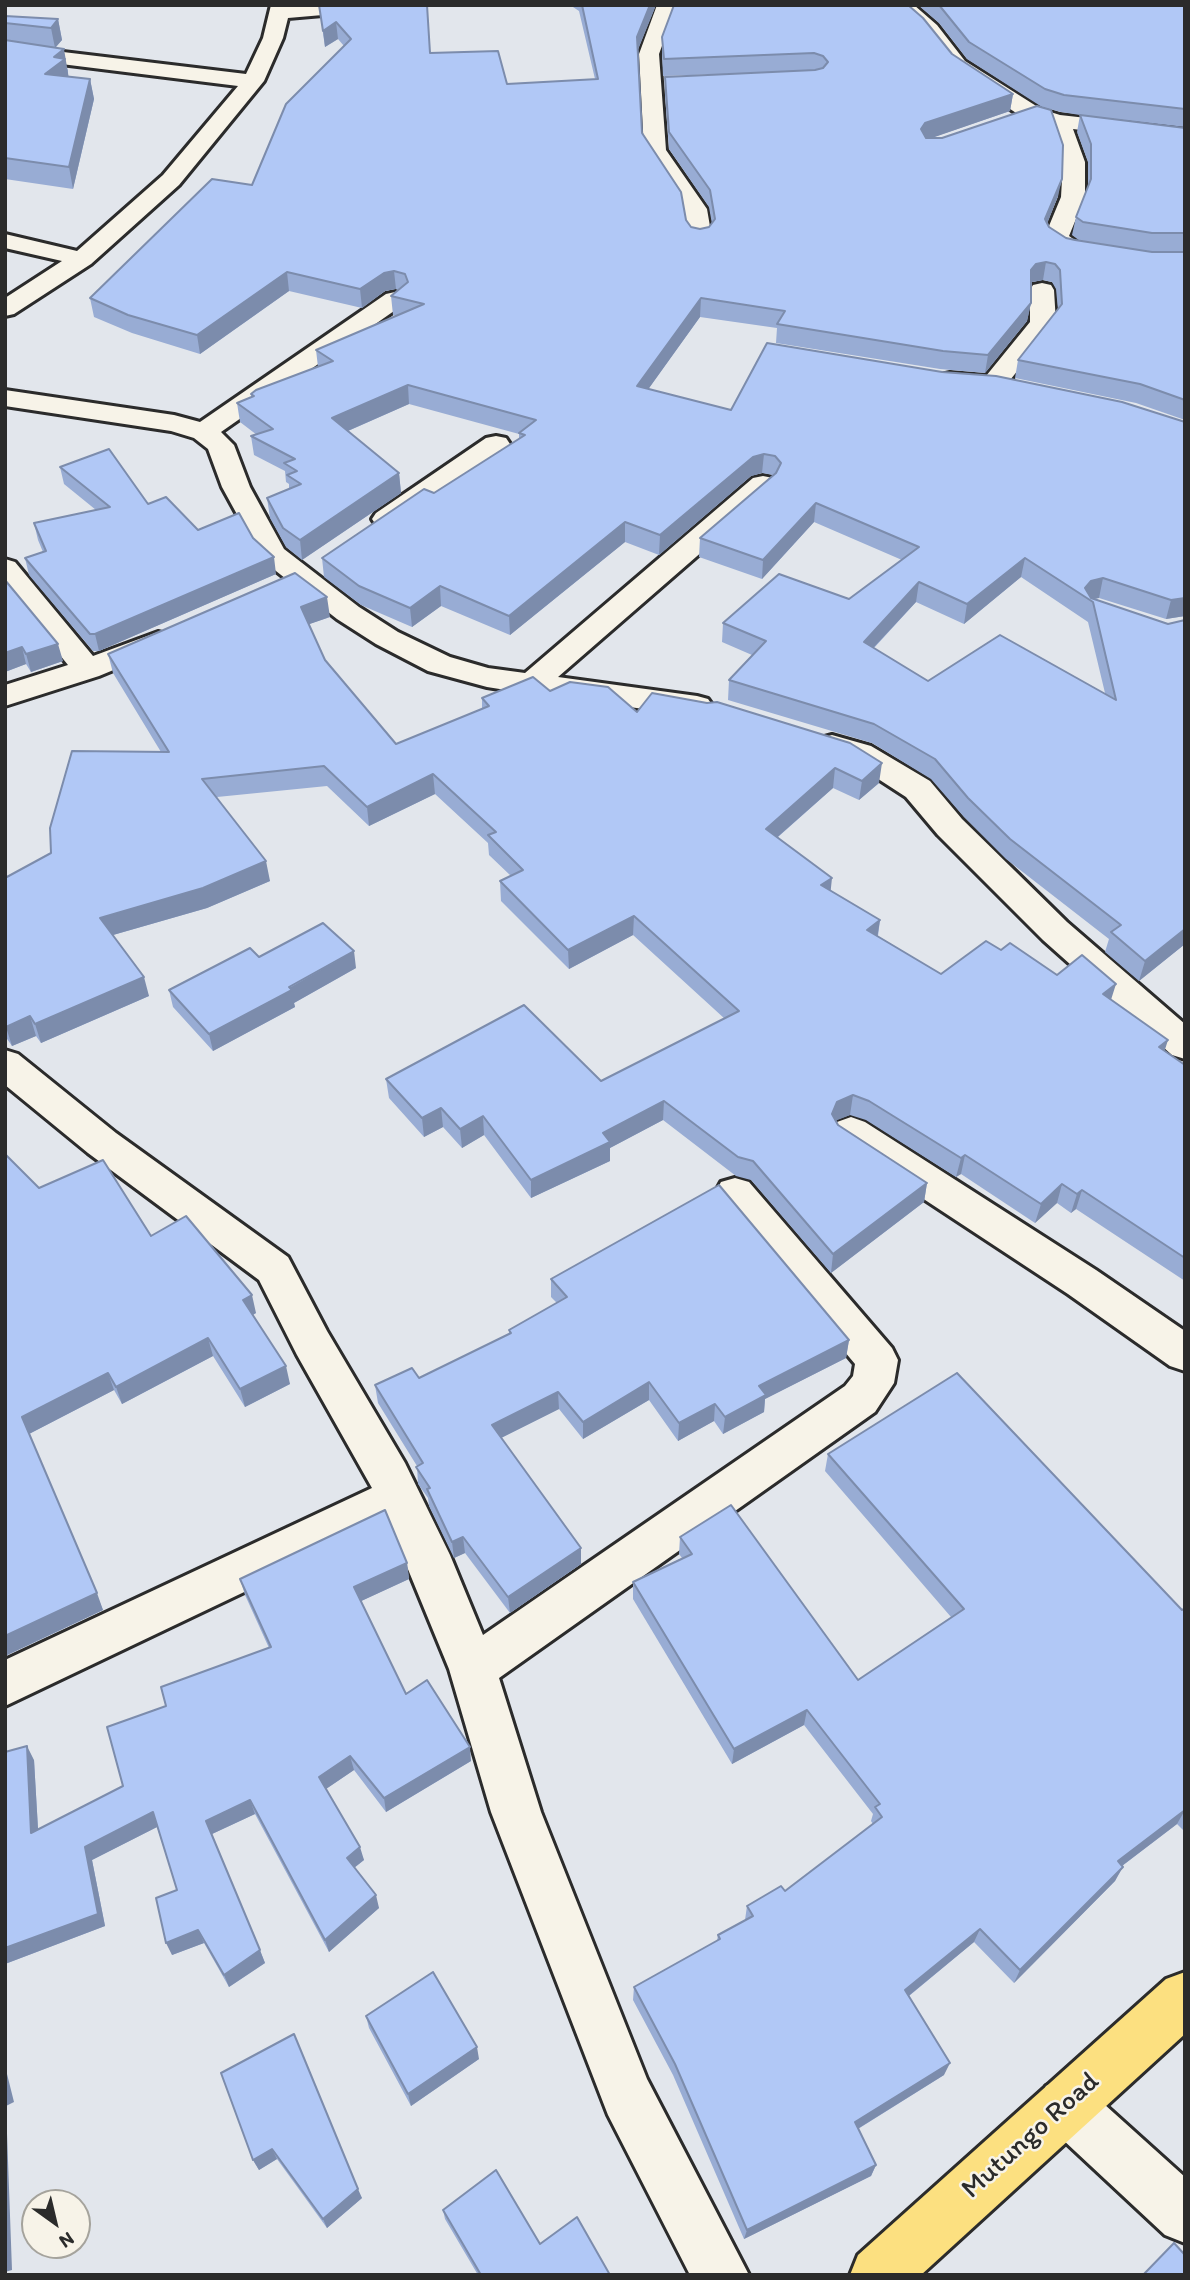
<!DOCTYPE html>
<html>
<head>
<meta charset="utf-8">
<style>
  body { margin:0 }
  #map { position:relative; width:1190px; height:2280px; overflow:hidden; background:#e2e6ec; font-family:Itim,sans-serif }
  canvas { display:block }
  .frame { position:absolute; inset:0; border:7px solid #2b2b2b; pointer-events:none }
  .north { position:absolute; left:21px; top:2189px; width:70px; height:70px; box-sizing:border-box; background:#f7f3e8; border:2px solid #a5a39c; border-radius:50%; rotate:146deg; font-size:19px; font-weight:700; line-height:28px; text-align:center; color:#2b2b2b }
  .north::after { content:''; display:block; margin:auto; width:24px; height:32px; background:#2b2b2b; clip-path:polygon(50% 0,100% 100%,50% 72%,0 100%) }
</style>
</head>
<body>
<div id="map">
<canvas width="1190" height="2280"></canvas>
<div class="frame"></div>
<div class="north">N</div>
</div>
<script>
const ctx = document.querySelector('canvas').getContext('2d');
ctx.lineJoin = 'round';
function toPath(rows) {
  const path = new Path2D();
  for (const r of rows) {
    path.moveTo(r[0], r[1]);
    for (let i = 2; i < r.length; i += 2) path.lineTo(r[i], r[i + 1]);
  }
  return path;
}
function trace(path, color, width, dash) {
  ctx.strokeStyle = color;
  ctx.lineWidth = width;
  ctx.lineCap = dash ? 'butt' : 'round';
  ctx.setLineDash(dash || []);
  ctx.stroke(path);
}
function fillPath(path, color) {
  ctx.fillStyle = color;
  ctx.fill(path, 'evenodd');
}
function label(font, color, halo, rows, align = 'center') {
  ctx.font = font + ' Itim,sans-serif';
  ctx.lineWidth = 5;
  ctx.setLineDash([]);
  ctx.textBaseline = 'middle';
  ctx.strokeStyle = halo;
  ctx.fillStyle = color;
  for (const [text, x, y, turn = 0] of rows) {
    ctx.save();
    ctx.translate(x, y);
    ctx.rotate((+turn || 0) * Math.PI / 180);
    ctx.textAlign = isNaN(turn) ? turn : align;
    if (halo) ctx.strokeText(text, 0, 0);
    ctx.fillText(text, 0, 0);
    ctx.restore();
  }
}
const minor = toPath([
  [271,5,379,5,369,11,288,18,283,38,264,81,179,185,91,264,14,314,5,316,5,298,62,261,5,248,5,234,77,251,163,175,238,86,5,57,5,45,246,74,263,38,271,5],
  [657,5,677,5,659,54,666,150,707,209,712,238,708,243,700,245,692,243,688,238,683,209,644,150,639,54,657,5],
  [891,5,914,5,937,25,965,61,1041,109,1060,115,1185,129,1185,143,1073,129,1085,162,1085,197,1069,236,1079,243,1094,246,1148,254,1185,254,1185,268,1148,268,1072,256,1064,254,1048,243,1044,238,1061,197,1063,162,1050,125,1025,119,951,69,923,33,891,5],
  [1042,283,1051,285,1054,290,1056,323,1002,390,993,392,941,387,937,381,941,375,950,373,986,376,1030,322,1030,290,1033,285,1042,283],
  [395,292,404,294,407,299,404,304,221,432,234,445,250,487,284,549,359,607,398,632,450,657,488,668,525,673,753,478,763,476,773,478,777,484,773,490,558,677,697,696,708,699,713,706,708,713,697,716,531,694,487,687,428,671,376,644,337,619,262,560,222,487,208,449,194,438,171,431,5,406,5,390,174,415,200,422,386,294,395,292],
  [496,436,506,438,510,444,506,450,396,525,386,528,376,525,372,519,376,513,486,438,496,436],
  [5,559,15,562,93,656,158,632,169,635,173,641,169,647,99,676,5,706,5,685,68,665,5,587,5,559],
  [832,735,871,746,930,781,962,819,1067,922,1185,1024,1185,1059,1172,1055,1043,940,938,835,906,797,849,760,821,752,816,745,821,738,832,735],
  [5,1050,18,1054,116,1133,288,1257,327,1331,405,1463,450,1555,483,1635,845,1386,853,1376,855,1364,721,1204,715,1193,721,1182,735,1178,749,1182,892,1348,898,1360,894,1383,875,1412,499,1678,541,1812,647,2079,749,2275,690,2275,608,2115,491,1812,449,1669,389,1523,5,1706,5,1660,372,1488,297,1355,259,1280,88,1153,5,1085,5,1050],
  [851,1117,865,1122,1096,1270,1185,1331,1185,1371,1170,1366,1068,1294,837,1142,832,1132,837,1122,851,1117],
  [1065,2078,1084,2086,1185,2177,1185,2243,1165,2235,1046,2124,1038,2105,1046,2086,1065,2078]
]);
const major = toPath([
  [1185,1972,1185,2034,921,2275,850,2275,858,2255,1166,1979,1185,1972]
]);
trace(minor, '#2b2b2b', 6);
trace(major, '#2b2b2b', 6);
fillPath(minor, '#f7f3e8');
fillPath(major, '#fce080');
fillPath(toPath([
  [319,5,507,84,595,79,579,11,570,5,656,5,637,52,642,133,686,220,691,227,700,229,709,227,712,224,709,207,669,149,665,94,665,77,813,71,663,76,662,54,662,37,952,54,1013,94,1010,111,931,138,1058,196,1047,223,1049,227,1066,238,1152,252,1185,252,1185,420,1136,403,1015,378,1018,360,1058,310,1056,289,1052,282,1043,280,1032,282,1031,285,1031,303,1027,321,985,373,940,369,776,343,777,328,700,317,648,389,731,410,1185,422,1185,616,1166,619,1099,598,1093,599,1168,624,1185,620,1185,944,1139,981,1105,952,1109,939,1006,859,964,817,931,779,872,743,728,700,729,680,752,655,722,642,723,623,849,599,902,560,814,522,762,579,699,557,700,538,773,475,762,473,751,476,659,555,625,542,510,635,441,606,412,627,361,605,324,577,322,558,434,493,519,439,519,434,409,404,348,431,399,473,401,493,302,560,286,547,270,518,267,498,289,489,289,484,286,482,285,471,254,455,251,436,257,435,240,422,237,403,251,397,251,394,318,367,316,350,396,316,393,315,391,296,398,290,396,289,385,291,362,308,289,291,200,354,132,333,94,317,90,298,252,185,344,46,338,39,325,47],
  [1021,577,1088,622,1105,693,928,681,874,648,916,602,964,624],
  [918,5,1185,5,1185,127,1088,116,1185,128,1185,251,1148,251,1080,241,1072,235,1076,217,1088,187,1088,162,1077,132,1080,115,1061,112,1042,107,967,59,939,23],
  [5,16,58,19,62,40,55,48,68,70,68,77,90,79,94,99,73,189,5,179],
  [60,467,148,504,198,530,253,538,276,574,99,651,93,651,29,575,25,558,43,552,38,540,34,523,96,510,64,484],
  [5,580,63,661,31,672,26,664,5,672],
  [330,617,309,624,325,660,396,744,482,709,482,698,550,691,637,712,652,693,879,783,859,800,833,788,778,837,831,891,880,920,878,936,941,974,1001,950,1111,1000,1164,1050,1185,1065,1185,1281,1076,1209,1071,1213,1057,1203,1035,1223,961,1174,956,1177,866,1120,850,1115,836,1120,838,1125,927,1183,924,1202,831,1273,751,1180,736,1176,663,1120,610,1148,610,1161,531,1198,484,1135,462,1148,443,1127,424,1137,389,1098,386,1079,601,1081,725,1019,633,935,569,969,501,901,500,881,511,876,489,855,488,843,435,794,369,826,327,786,217,797,270,881,207,908,113,935,149,996,41,1043,36,1036,12,1046,5,1036,5,878,51,853,161,752,113,673,108,654],
  [259,957,356,968,294,1003,295,1007,213,1051,173,1007,169,990],
  [39,1188,151,1236,256,1313,253,1315,290,1384,245,1407,213,1356,122,1404,114,1390,29,1434,103,1610,5,1656],
  [551,1279,849,1340,846,1358,765,1399,764,1412,723,1434,714,1421,678,1441,649,1400,583,1439,559,1409,501,1438,581,1548,581,1564,510,1613,465,1553,454,1558,429,1506,428,1498,418,1484,417,1466,378,1403,375,1385,419,1378,509,1334,509,1330,557,1303,551,1297],
  [828,1454,1182,1610,1185,1608,1185,1832,1177,1824,1122,1866,1115,1881,1014,1983,974,1942,909,1996,944,2075,858,2129,876,2165,871,2176,744,2239,673,2075,633,2000,634,1987,717,1941,718,1935,745,1920,747,1906,785,1891,873,1824,871,1821,873,1814,804,1725,732,1764,633,1599,633,1582,682,1558,679,1554,680,1537,858,1680,951,1617,825,1471],
  [407,1563,409,1579,361,1601,406,1694,471,1761,386,1812,354,1770,326,1789,364,1860,354,1868,379,1908,329,1952,255,1814,212,1834,265,1963,229,1987,204,1943,172,1955,177,1890,157,1827,92,1860,105,1926,5,1964,34,1760,38,1829,123,1786,166,1706,269,1648,245,1595,240,1579],
  [366,2016,479,2059,411,2106,369,2028],
  [221,2073,362,2198,327,2228,277,2159,259,2170,253,2160],
  [443,2210,540,2244,610,2275,478,2275,445,2219]
]), '#98acd4');
fillPath(toPath([
  [650,5,656,5,636,54,637,37],
  [58,19,62,40,55,48,51,28],
  [336,22,338,39,325,47,323,31],
  [64,49,69,79,45,74,54,57],
  [90,79,94,99,73,189,69,167],
  [1013,94,1010,111,923,141,921,129,925,123],
  [1062,179,1058,196,1042,237,1045,219],
  [1046,262,1043,280,1032,282,1028,289,1031,270,1036,264],
  [394,271,396,289,385,291,362,308,360,289,384,273],
  [287,272,289,291,200,354,197,335],
  [701,298,700,317,637,405,637,386],
  [1031,303,1027,321,985,373,988,355],
  [408,385,409,404,334,437,332,418],
  [764,454,762,473,751,476,659,555,660,535,753,457],
  [399,473,401,493,302,560,300,540],
  [816,503,814,522,762,579,763,560],
  [625,522,625,542,510,635,509,616],
  [274,557,276,574,99,651,95,634],
  [1025,558,1021,577,964,624,967,604],
  [1103,578,1099,598,1089,600,1085,588,1091,581],
  [919,582,916,602,861,661,864,642],
  [440,586,441,606,412,627,410,608],
  [327,597,330,617,304,626,301,607],
  [1185,598,1185,616,1166,619,1171,600],
  [58,644,63,661,31,672,26,654],
  [22,647,26,664,5,672,5,653],
  [882,763,879,783,859,800,862,781],
  [835,768,833,788,765,848,766,829],
  [433,774,435,794,369,826,367,807],
  [266,861,270,881,207,908,106,937,100,918],
  [832,878,830,897,821,885],
  [634,916,633,935,569,969,568,950],
  [880,920,877,939,867,930],
  [1185,929,1185,944,1139,981,1145,961],
  [354,951,356,968,294,1003,295,1007,213,1051,209,1034],
  [144,977,149,996,41,1043,35,1024],
  [1116,984,1110,1003,1103,994],
  [30,1016,36,1036,12,1046,6,1027],
  [1168,1040,1162,1059,1159,1047],
  [853,1095,850,1115,835,1121,832,1114,837,1102],
  [664,1101,663,1120,610,1148,610,1161,531,1198,531,1180,603,1133],
  [441,1108,443,1127,424,1137,422,1118],
  [483,1116,484,1135,462,1148,460,1129],
  [965,1155,961,1174,956,1177,961,1158],
  [927,1183,924,1202,831,1273,833,1254],
  [1062,1184,1057,1203,1035,1223,1041,1204],
  [1082,1190,1076,1209,1071,1213,1077,1194],
  [252,1295,256,1313,247,1318,243,1300],
  [208,1338,213,1356,122,1404,116,1387],
  [849,1340,846,1358,765,1399,764,1412,723,1434,725,1417,759,1386],
  [286,1366,290,1384,245,1407,240,1389],
  [108,1373,114,1390,29,1434,22,1417],
  [649,1382,649,1400,583,1439,583,1422],
  [558,1392,559,1409,493,1442,492,1425],
  [715,1404,714,1421,678,1441,679,1423],
  [463,1537,465,1553,454,1558,452,1542],
  [581,1548,581,1564,510,1613,508,1597],
  [407,1563,409,1579,357,1603,354,1587],
  [97,1593,103,1610,5,1656,5,1636],
  [807,1710,804,1725,732,1764,734,1749],
  [27,1746,34,1760,39,1846,31,1833],
  [470,1747,471,1761,386,1812,384,1798],
  [350,1756,354,1770,323,1791,319,1777],
  [250,1800,255,1814,212,1834,206,1821],
  [1185,1810,1177,1824,1110,1875,1118,1861],
  [153,1812,159,1826,92,1860,105,1926,5,1964,5,1948,85,1847],
  [360,1847,364,1860,350,1871,347,1858],
  [1123,1867,1115,1881,1014,1983,1020,1970],
  [376,1895,379,1908,329,1952,325,1940],
  [980,1929,974,1942,900,2003,905,1990],
  [198,1930,204,1943,172,1955,166,1943],
  [260,1950,265,1963,229,1987,224,1975],
  [477,2047,479,2059,411,2106,408,2094],
  [950,2063,944,2075,851,2133,855,2122],
  [5,2066,14,2102,6,2106,12,2270,5,2272],
  [272,2149,277,2159,259,2170,253,2160],
  [876,2165,871,2176,744,2239,747,2230],
  [358,2189,362,2198,327,2228,323,2219]
]), '#7c8cac');
const building = toPath([
  [319,5,427,5,430,53,498,51,507,84,598,79,582,5,650,5,637,37,642,133,681,192,686,220,691,227,700,229,709,227,715,219,710,190,669,132,665,77,815,70,823,68,828,62,823,56,814,53,664,59,662,37,674,5,908,5,923,18,952,54,1013,94,925,123,921,129,926,138,942,138,1037,106,1051,110,1063,145,1062,179,1045,219,1049,227,1066,238,1075,240,1152,252,1185,252,1185,400,1140,384,1018,360,1062,304,1060,270,1055,264,1046,262,1036,264,1031,270,1031,303,988,355,943,351,777,324,785,311,701,298,637,386,731,410,767,343,942,372,996,376,1122,402,1185,422,1185,598,1171,600,1103,578,1091,581,1085,588,1091,598,1168,624,1185,620,1185,929,1145,961,1111,932,1121,925,1010,839,968,798,935,759,874,724,729,680,766,641,723,623,779,574,849,599,919,547,816,503,763,560,700,538,776,473,781,463,775,456,764,454,753,457,660,535,625,522,509,616,440,586,410,608,359,586,322,558,424,489,434,493,525,435,519,433,536,420,408,385,332,418,399,473,300,540,283,528,267,498,301,484,287,475,297,471,284,463,295,459,251,436,273,429,237,403,254,396,251,394,256,390,333,361,316,350,424,304,391,296,408,282,405,274,394,271,384,273,360,289,287,272,197,335,128,315,90,298,212,179,252,185,286,104,351,39,336,22,323,31,319,5],
  [1025,558,1093,602,1116,700,1000,635,928,681,864,642,919,582,967,604,1025,558],
  [939,5,1185,5,1185,109,1064,95,1045,89,969,42,939,5],
  [5,16,58,19,51,28,5,23,5,16],
  [5,40,64,49,54,57,65,59,45,74,90,79,69,167,5,158,5,40],
  [1080,115,1185,128,1185,233,1152,233,1083,222,1076,217,1091,179,1091,144,1080,115],
  [109,449,148,504,166,497,198,530,239,513,253,538,274,557,95,634,90,634,25,558,46,551,34,523,110,507,60,467,109,449],
  [295,573,327,597,301,607,325,660,396,744,489,706,482,698,533,677,550,691,570,682,608,687,637,712,652,693,707,703,717,702,850,743,882,763,862,781,835,768,766,829,832,878,821,885,880,920,867,930,941,974,986,941,1001,950,1010,943,1057,975,1082,955,1116,984,1103,994,1168,1040,1159,1047,1185,1065,1185,1258,1082,1190,1077,1194,1062,1184,1041,1204,965,1155,961,1158,869,1101,853,1095,837,1102,832,1114,838,1125,927,1183,833,1254,753,1161,738,1157,664,1101,603,1133,610,1142,531,1180,483,1116,460,1129,441,1108,422,1118,386,1079,524,1005,601,1081,739,1011,634,916,568,950,500,881,523,870,488,835,496,832,433,774,367,807,324,766,202,779,266,861,203,888,100,918,144,977,35,1024,30,1016,6,1027,5,878,51,853,50,828,72,751,169,752,108,654,295,573],
  [5,580,58,644,26,654,22,647,5,653,5,580],
  [323,923,354,951,289,987,292,990,209,1034,169,990,250,948,259,957,323,923],
  [5,1154,39,1188,103,1160,151,1236,186,1216,252,1295,243,1300,286,1366,240,1389,208,1338,116,1387,108,1373,22,1417,97,1593,5,1636,5,1154],
  [719,1185,849,1340,759,1386,766,1395,725,1417,715,1404,679,1423,649,1382,583,1422,558,1392,492,1425,581,1548,508,1597,463,1537,452,1542,427,1489,430,1488,416,1467,423,1463,375,1385,412,1368,419,1378,511,1333,509,1330,567,1297,551,1279,719,1185],
  [957,1373,1182,1610,1185,1608,1185,1810,1118,1861,1123,1867,1020,1970,980,1929,905,1990,950,2063,855,2122,876,2165,747,2230,675,2064,634,1987,720,1939,718,1935,753,1916,747,1906,781,1886,785,1891,882,1817,875,1807,880,1804,807,1710,734,1749,633,1582,692,1554,680,1537,731,1505,858,1680,964,1609,828,1454,957,1373],
  [385,1510,407,1563,354,1587,406,1694,427,1680,470,1747,384,1798,350,1756,319,1777,360,1847,347,1858,376,1895,325,1940,250,1800,206,1821,260,1950,224,1975,198,1930,166,1943,156,1898,177,1890,153,1812,85,1847,98,1914,5,1948,5,1752,27,1746,31,1833,123,1786,107,1727,166,1706,161,1687,271,1647,240,1579,385,1510],
  [433,1972,477,2047,408,2094,366,2016,433,1972],
  [294,2034,358,2189,323,2219,272,2149,253,2160,221,2073,294,2034],
  [496,2170,540,2244,577,2217,610,2275,481,2275,443,2210,496,2170],
  [1174,2243,1185,2255,1185,2275,1143,2275,1174,2243]
]);
fillPath(building, '#b1c8f6');
trace(building, '#7c8cac', 2);
label('28px', '#2b2b2b', '#f7f3e8', [
  ["Mutungo Road",1031,2136,-42]
]);
</script>
</body>
</html>
